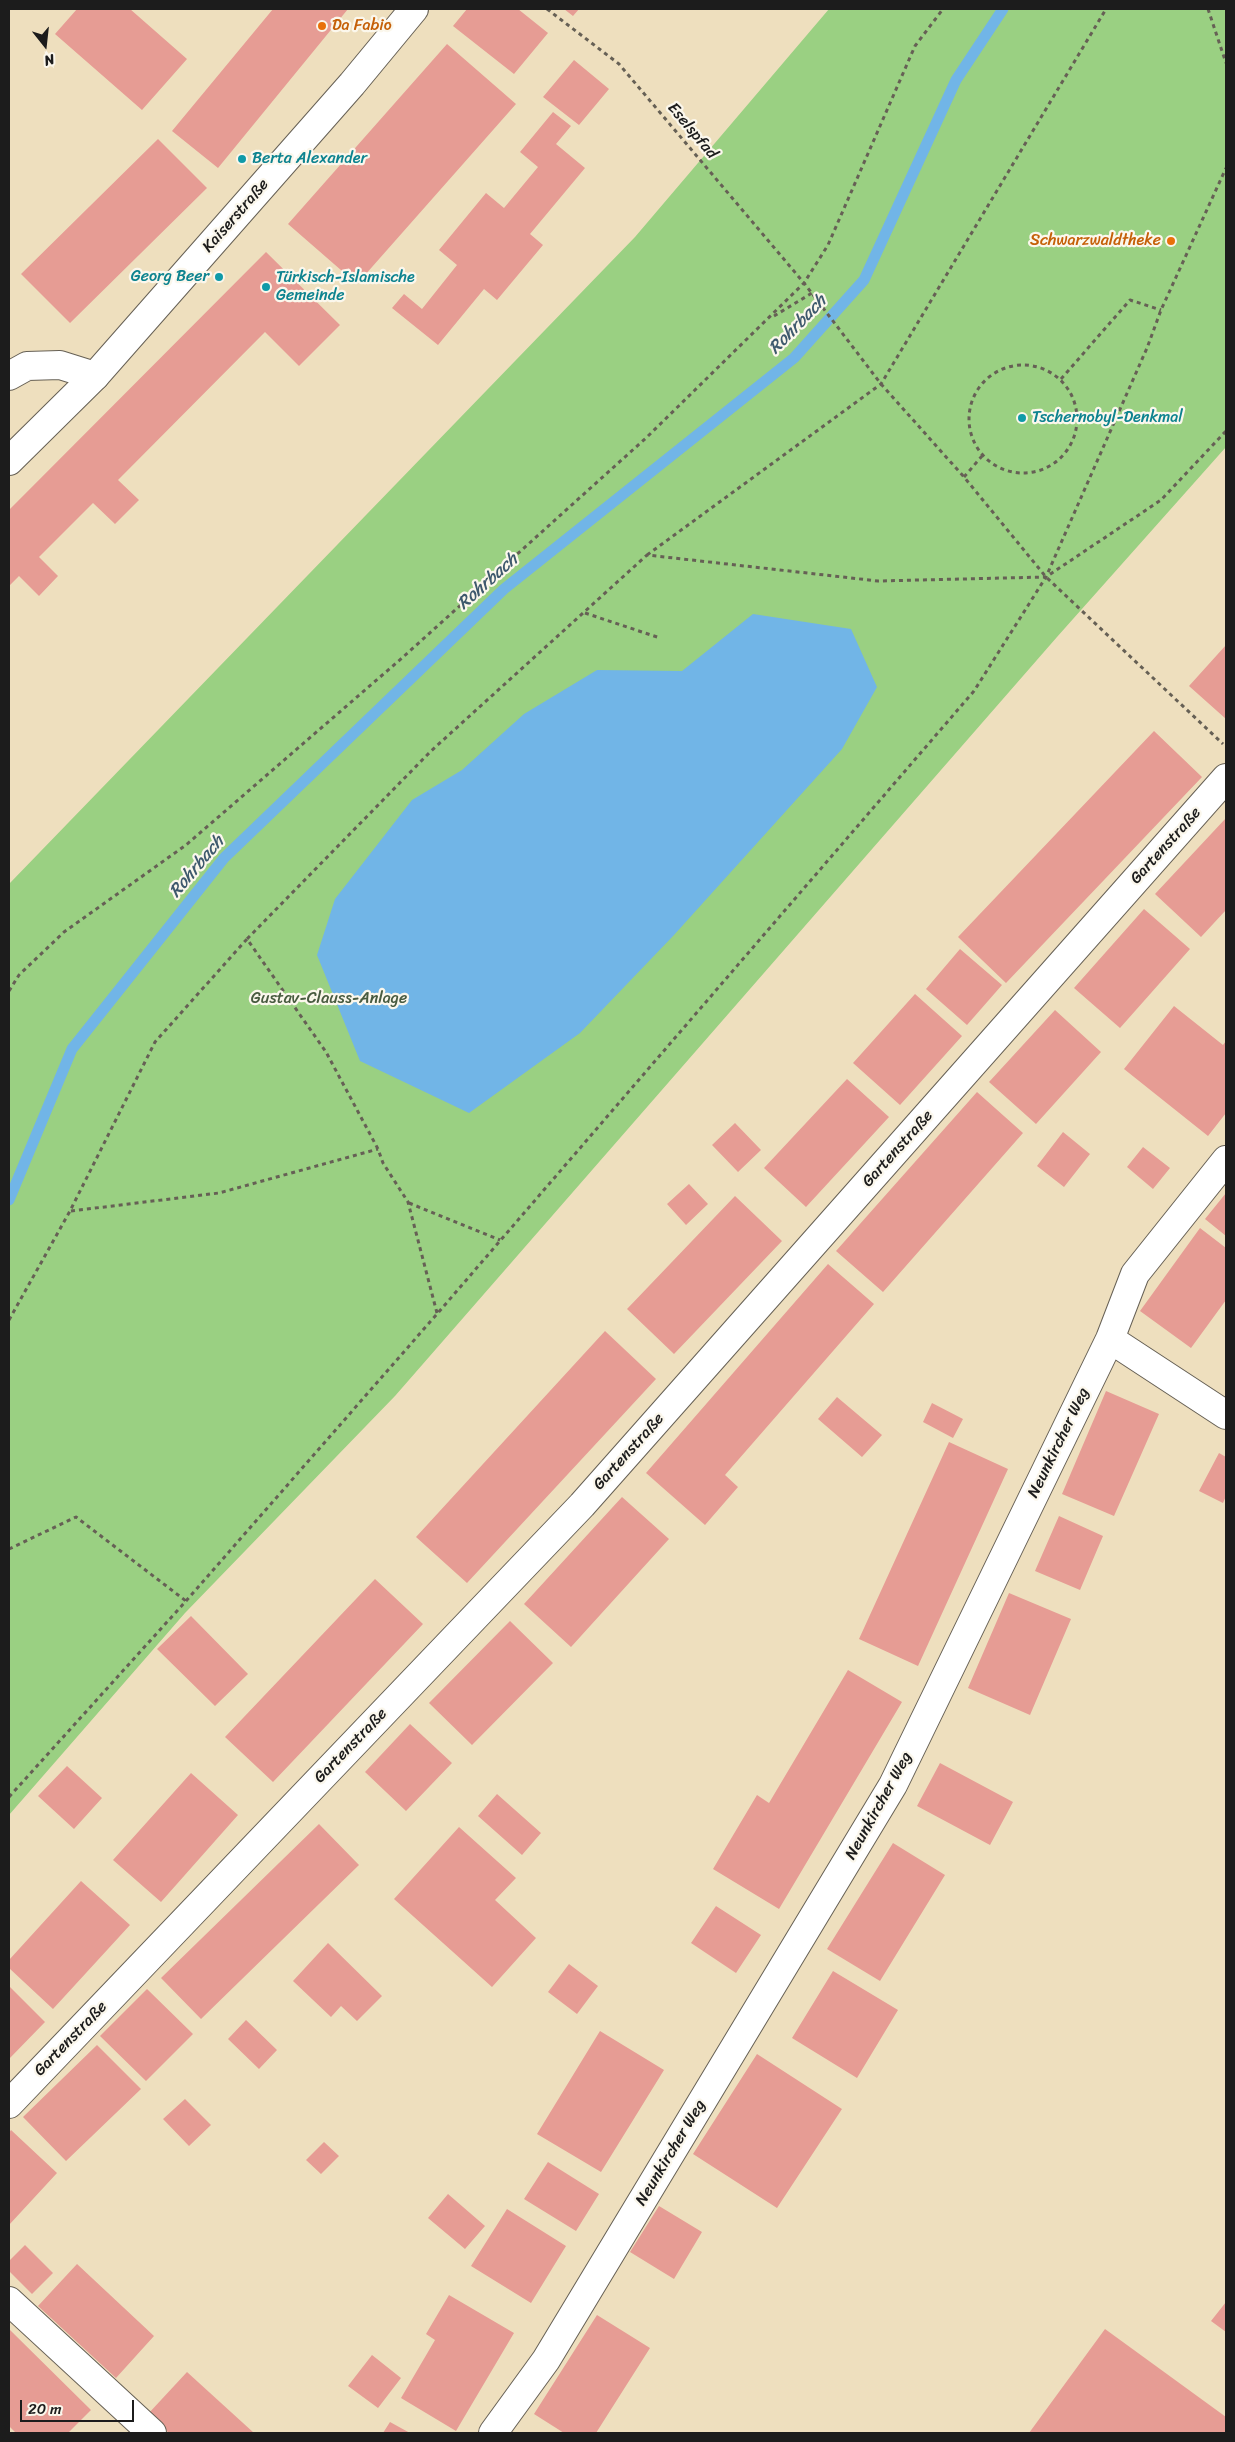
<!DOCTYPE html>
<html>
<head>
<meta charset="utf-8">
<style>
  body { margin:0 }
  #map { position:relative; width:1235px; height:2442px; overflow:hidden; background:#eedfbe; font-family:Sriracha,sans-serif }
  canvas { display:block }
  .frame { position:absolute; inset:0; border:10px solid #1c1c1c; pointer-events:none }
  .north { position:absolute; left:20px; top:20px; width:50px; height:50px; -webkit-text-stroke:4px #fbf7ec; paint-order:stroke; rotate:164deg; font-size:14px; font-weight:700; line-height:20px; text-align:center; color:#1c1c1c }
  .north::after { content:''; display:block; margin:auto; width:18px; height:22px; background:#1c1c1c; clip-path:polygon(50% 0,100% 100%,50% 72%,0 100%) }
  .scale { position:absolute; left:20px; top:2400px; width:114px; height:22px; box-sizing:border-box; border:2px solid #1c1c1c; border-top:0; padding-left:6px; font-size:15px; line-height:18px; white-space:nowrap; color:#1c1c1c; -webkit-text-stroke:4px #fbf7ec; paint-order:stroke }
</style>
</head>
<body>
<div id="map">
<canvas width="1235" height="2442"></canvas>
<div class="frame"></div>
<div class="north">N</div>
<div class="scale">20 m</div>
</div>
<script>
const ctx = document.querySelector('canvas').getContext('2d');
ctx.lineJoin = 'round';
function fillPath(path, color) {
  ctx.fillStyle = color;
  ctx.fill(path, 'evenodd');
}
function toPath(rows) {
  const path = new Path2D();
  for (const r of rows) {
    if (r.length === 3) {
      path.moveTo(r[0] + r[2], r[1]);
      path.arc(r[0], r[1], r[2], 0, 2 * Math.PI);
      continue;
    }
    path.moveTo(r[0], r[1]);
    for (let i = 2; i < r.length; i += 2) path.lineTo(r[i], r[i + 1]);
  }
  return path;
}
function trace(path, color, width, dash) {
  ctx.strokeStyle = color;
  ctx.lineWidth = width;
  ctx.lineCap = dash ? 'butt' : 'round';
  ctx.setLineDash(dash || []);
  ctx.stroke(path);
}
function label(font, color, halo, rows, align = 'center') {
  ctx.font = font + ' Sriracha,sans-serif';
  ctx.lineWidth = 4.5;
  ctx.setLineDash([]);
  ctx.textBaseline = 'middle';
  ctx.strokeStyle = halo;
  ctx.fillStyle = color;
  for (const [text, x, y, turn = 0] of rows) {
    ctx.save();
    ctx.translate(x, y);
    ctx.rotate((+turn || 0) * Math.PI / 180);
    ctx.textAlign = isNaN(turn) ? turn : align;
    if (halo) ctx.strokeText(text, 0, 0);
    ctx.fillText(text, 0, 0);
    ctx.restore();
  }
}
fillPath(toPath([
  [829,9,1226,9,1226,447,1057,637,395,1396,185,1613,9,1815,9,884,635,237]
]), '#9ad082');
fillPath(toPath([
  [753,614,851,629,877,687,842,749,674,935,580,1033,469,1113,360,1061,317,955,335,899,412,800,462,770,524,714,597,670,682,671]
]), '#71b5e7');
trace(toPath([
  [9,1200,72,1049,224,858,504,589,794,358,864,280,956,80,1003,9]
]), '#71b5e7', 11);
fillPath(toPath([
  [77,9,130,9,187,59,142,110,55,34],
  [273,9,348,9,218,168,172,131],
  [467,9,518,9,548,33,514,74,453,26],
  [564,9,579,9,573,16],
  [447,44,516,104,357,284,288,224],
  [574,60,609,89,579,125,543,97],
  [553,112,571,126,556,144,585,168,530,234,543,245,497,300,484,289,438,345,392,308,404,294,422,309,457,265,439,250,486,193,504,208,538,167,520,152],
  [158,139,207,188,70,323,21,274],
  [266,252,340,325,299,366,265,332,118,480,139,500,115,524,93,503,39,557,58,576,39,596,19,576,9,586,9,510],
  [1226,645,1226,719,1189,686],
  [1154,731,1202,777,1006,983,958,937],
  [1226,818,1226,910,1201,937,1155,894],
  [1144,909,1190,949,1120,1028,1074,988],
  [960,949,1002,985,967,1025,926,989],
  [915,994,962,1036,900,1105,853,1063],
  [1174,1006,1223,1045,1226,1041,1226,1113,1208,1136,1124,1069],
  [1055,1010,1101,1052,1036,1124,989,1082],
  [847,1079,889,1117,806,1207,764,1168],
  [977,1092,1023,1133,883,1292,836,1251],
  [735,1123,761,1150,738,1172,712,1145],
  [1063,1132,1090,1154,1064,1187,1037,1166],
  [1143,1147,1170,1168,1153,1189,1127,1167],
  [689,1184,708,1204,686,1225,667,1204],
  [1226,1193,1226,1236,1205,1219],
  [735,1196,782,1241,674,1354,627,1309],
  [1200,1228,1226,1248,1226,1300,1191,1348,1140,1311],
  [828,1264,874,1304,725,1475,738,1487,705,1525,646,1473],
  [605,1331,656,1379,467,1583,416,1537],
  [1106,1391,1159,1414,1114,1516,1062,1494],
  [837,1397,882,1435,862,1457,818,1419],
  [932,1403,963,1419,953,1438,923,1422],
  [949,1442,1008,1469,918,1666,859,1639],
  [1219,1453,1226,1457,1226,1496,1223,1503,1199,1491],
  [622,1497,669,1539,571,1647,524,1604],
  [1059,1516,1103,1536,1080,1590,1035,1571],
  [375,1579,423,1624,273,1782,225,1737],
  [1009,1593,1071,1619,1030,1715,968,1688],
  [191,1616,248,1674,215,1706,157,1649],
  [510,1621,553,1663,472,1745,429,1703],
  [848,1670,902,1702,779,1909,713,1869,757,1795,769,1803],
  [410,1724,452,1763,406,1811,365,1772],
  [940,1763,1013,1802,990,1845,917,1806],
  [67,1766,102,1798,74,1829,38,1796],
  [191,1773,238,1815,161,1902,113,1860],
  [497,1794,541,1833,522,1855,478,1816],
  [319,1824,359,1865,201,2019,161,1978],
  [459,1827,516,1878,495,1900,536,1938,492,1987,394,1899],
  [893,1843,945,1875,880,1981,827,1949],
  [81,1881,130,1925,53,2009,9,1968,9,1960],
  [716,1906,761,1935,736,1973,691,1943],
  [328,1943,382,1996,357,2021,341,2006,331,2017,293,1981],
  [569,1964,598,1986,577,2014,548,1992],
  [833,1971,898,2010,857,2078,792,2038],
  [9,1986,45,2022,9,2059],
  [147,1989,193,2034,146,2081,100,2036],
  [246,2020,277,2050,259,2069,228,2039],
  [600,2031,664,2070,601,2172,537,2134],
  [97,2045,141,2089,66,2161,23,2117],
  [757,2054,842,2109,777,2208,693,2154],
  [185,2099,211,2125,189,2146,163,2119],
  [11,2130,57,2173,9,2225,9,2133],
  [324,2142,339,2156,321,2174,306,2160],
  [548,2162,599,2194,576,2231,524,2199],
  [448,2194,485,2226,465,2249,428,2218],
  [659,2206,702,2232,674,2279,630,2252],
  [507,2209,566,2246,531,2303,471,2266],
  [25,2245,53,2273,32,2294,9,2271,9,2261],
  [77,2264,154,2336,116,2378,38,2306],
  [449,2295,514,2333,456,2431,401,2398,435,2340,426,2334],
  [1226,2302,1226,2332,1211,2321],
  [597,2315,650,2348,596,2433,564,2433,534,2414],
  [1105,2329,1226,2417,1226,2433,1029,2433],
  [10,2330,91,2410,68,2433,16,2433,9,2426],
  [372,2355,401,2378,378,2408,348,2386],
  [187,2372,254,2433,169,2433,148,2414],
  [390,2422,410,2433,383,2433]
]), '#e69c94');
const minor = toPath([
  [9,376,27,366,60,365,95,376],
  [1110,1339,1226,1415],
  [9,2104,582,1505,1226,778],
  [9,2301,152,2433],
  [493,2433,546,2360,893,1785,1110,1339,1135,1274,1226,1160]
]);
const major = toPath([
  [9,461,95,376,352,84,414,9]
]);
trace(minor, '#666055', 30);
trace(major, '#666055', 30);
trace(toPath([
  [547,9,619,64,804,283,881,384,964,477,1046,577,1223,744],
  [1208,9,1226,63],
  [774,316,812,293],
  [1023,419,54],
  [1061,379,1130,300,1161,310],
  [964,477,982,456],
  [647,555,881,384,1106,9],
  [585,613,660,638],
  [9,991,19,975,64,932,186,845,402,658,646,438,804,283,828,245,915,46,943,9],
  [409,1203,500,1240],
  [71,1211,219,1193,378,1149],
  [437,1313,408,1202,383,1163,378,1149,326,1052,247,939,431,751,647,555,878,581,1046,577,1161,500,1226,431],
  [9,1320,70,1211,155,1042,247,939],
  [9,1549,76,1517,186,1601],
  [9,1797,186,1601,437,1314,974,691,1046,577,1147,348,1161,310,1226,168]
]), '#666055', 3, [4, 4]);
trace(minor, '#fff', 28);
trace(major, '#fff', 28);
for (const [x, y, r, color] of [
  [322,26,5,"#e8710a"],
  [242,159,5,"#0f9aa8"],
  [1171,241,5,"#e8710a"],
  [219,277,5,"#0f9aa8"],
  [266,287,5,"#0f9aa8"],
  [1022,418,5,"#0f9aa8"]
]) {
  const dot = new Path2D();
  dot.arc(x, y, r, 0, 2 * Math.PI);
  ctx.fillStyle = color;
  ctx.fill(dot);
  trace(dot, '#fbf7ec', 2);
}
label('16px', '#c56008', '#fbf7ec', [
  ["Da Fabio",332,26],
  ["Schwarzwaldtheke",1161,241,"right"]
], 'left');
label('16px', '#1c1c1c', '#fbf7ec', [
  ["Eselspfad",692,131,50],
  ["Kaiserstraße",236,216,-49],
  ["Gartenstraße",1166,846,-48],
  ["Gartenstraße",898,1149,-48],
  ["Neunkircher Weg",1059,1443,-64],
  ["Gartenstraße",629,1452,-48],
  ["Gartenstraße",351,1746,-46],
  ["Neunkircher Weg",879,1806,-61],
  ["Gartenstraße",71,2039,-46],
  ["Neunkircher Weg",671,2153,-59]
]);
label('16px', '#0d838f', '#fbf7ec', [
  ["Berta Alexander",252,159],
  ["Georg Beer",209,277,"right"],
  ["Türkisch-Islamische",276,278],
  ["Gemeinde",276,296],
  ["Tschernobyl-Denkmal",1032,418]
], 'left');
label('16px', '#485b40', '#fbf7ec', [
  ["Gustav-Clauss-Anlage",329,999]
]);
label('italic 18px', '#3e596d', '#fbf7ec', [
  ["Rohrbach",798,325,-46],
  ["Rohrbach",488,582,-42],
  ["Rohrbach",197,867,-50]
]);
</script>
</body>
</html>
